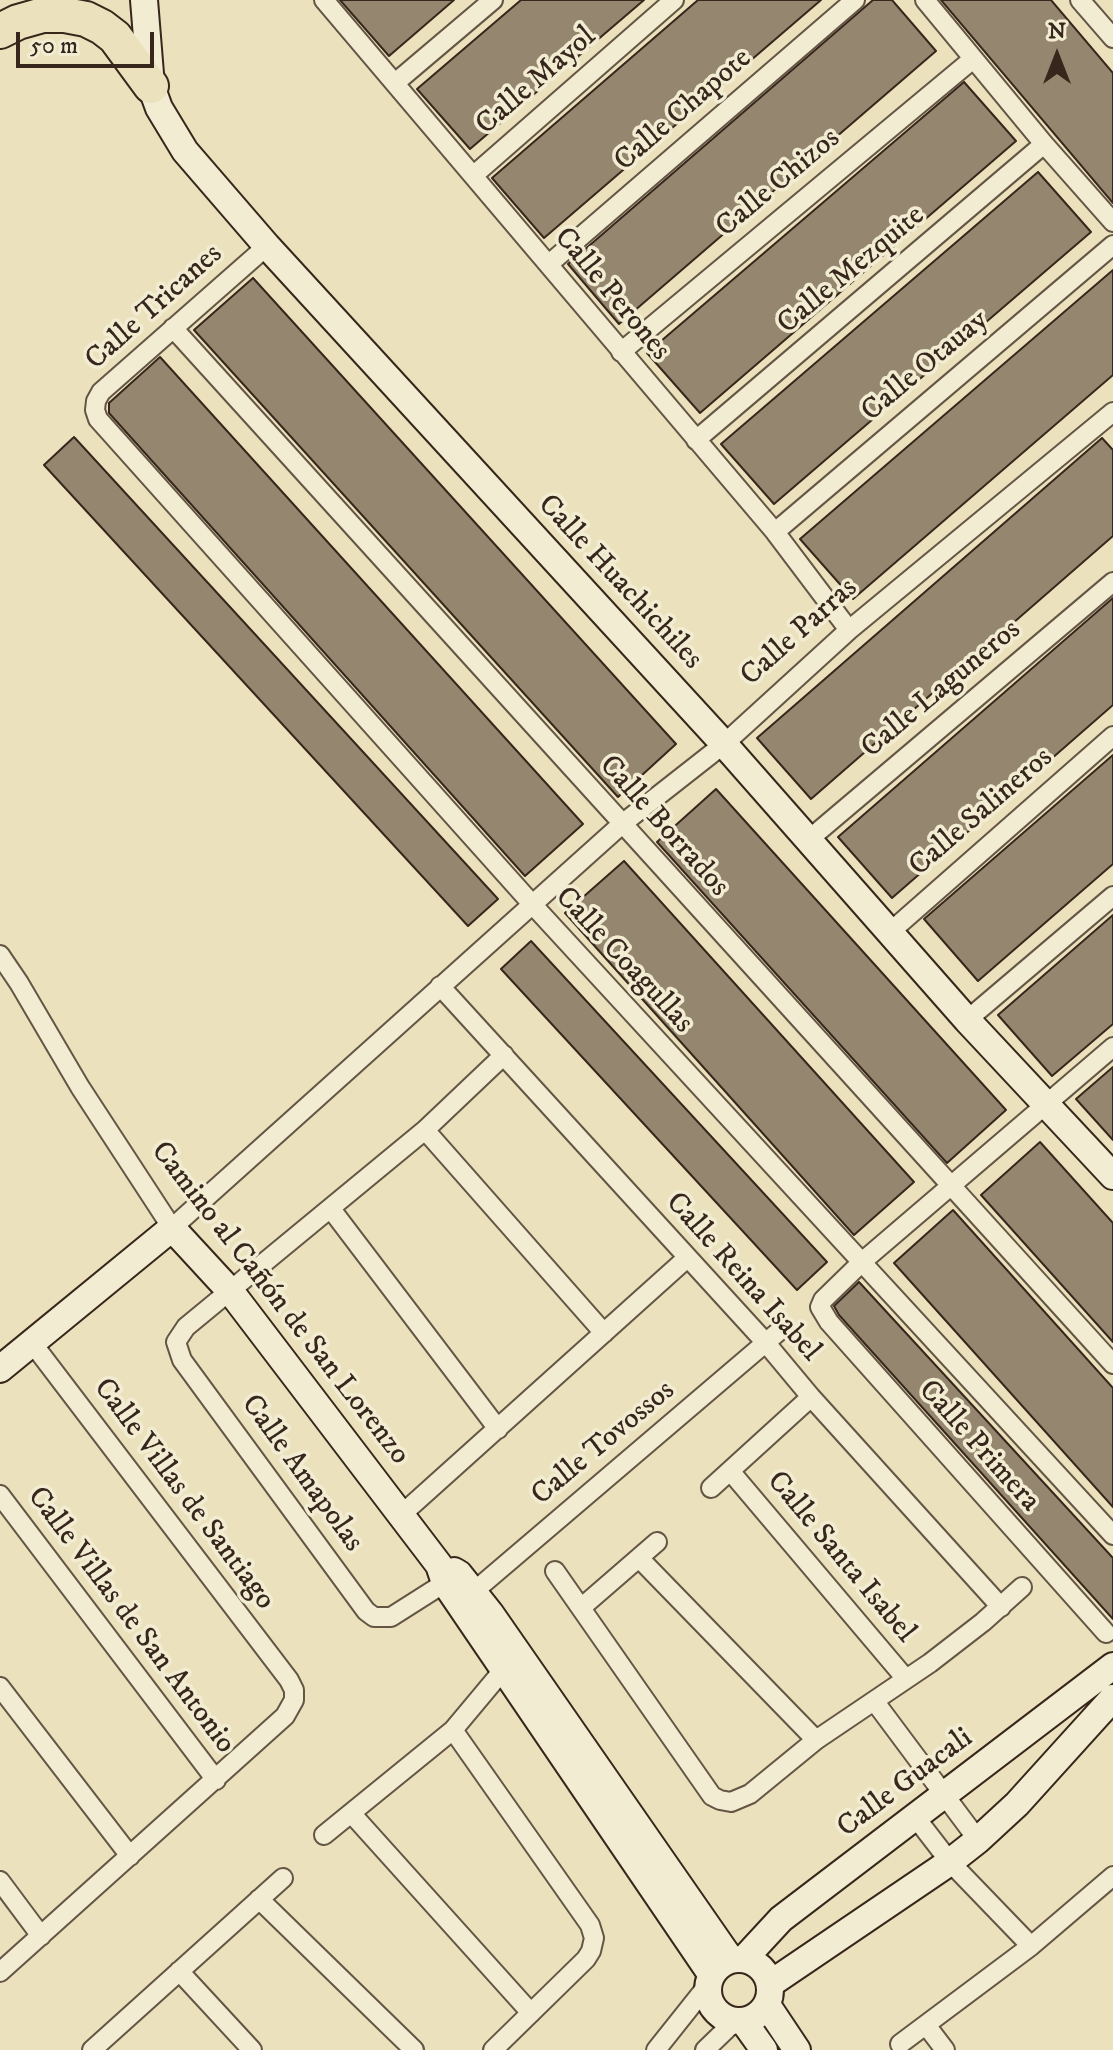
<!DOCTYPE html>
<html>
<head>
<meta charset="utf-8">
<style>
  body { margin:0 }
  #map { position:relative; width:1113px; height:2050px; overflow:hidden; background:#ebe1bc; font-family:"IM FELL DW Pica",serif }
  canvas { display:block }
  .north { position:absolute; left:1017px; top:16px; width:80px; height:80px; -webkit-text-stroke:6px #f2ecd3; paint-order:stroke; rotate:0deg; font-size:22px; font-weight:700; line-height:32px; text-align:center; color:#37261c }
  .north::after { content:''; display:block; margin:auto; width:28px; height:36px; background:#37261c; clip-path:polygon(50% 0,100% 100%,50% 72%,0 100%) }
  .scale { position:absolute; left:16px; top:32px; width:138px; height:36px; box-sizing:border-box; border:4px solid #37261c; border-top:0; padding-left:10px; font-size:24px; line-height:28px; white-space:nowrap; color:#37261c; -webkit-text-stroke:6px #f2ecd3; paint-order:stroke }
</style>
</head>
<body>
<div id="map">
<canvas width="1113" height="2050"></canvas>
<div class="north">N</div>
<div class="scale">50 m</div>
</div>
<script>
const ctx = document.querySelector('canvas').getContext('2d');
ctx.lineJoin = 'round';
function fillPath(path, color) {
  ctx.fillStyle = color;
  ctx.fill(path, 'evenodd');
}
function toPath(rows) {
  const path = new Path2D();
  for (const r of rows) {
    if (r.length === 3) {
      path.moveTo(r[0] + r[2], r[1]);
      path.arc(r[0], r[1], r[2], 0, 2 * Math.PI);
      continue;
    }
    path.moveTo(r[0], r[1]);
    for (let i = 2; i < r.length; i += 2) path.lineTo(r[i], r[i + 1]);
  }
  return path;
}
function trace(path, color, width, dash) {
  ctx.strokeStyle = color;
  ctx.lineWidth = width;
  ctx.lineCap = dash ? 'butt' : 'round';
  ctx.setLineDash(dash || []);
  ctx.stroke(path);
}
function label(font, color, halo, rows, align = 'center') {
  ctx.font = font + ' "IM FELL DW Pica",serif';
  ctx.lineWidth = 7;
  ctx.setLineDash([]);
  ctx.textBaseline = 'middle';
  ctx.strokeStyle = halo;
  ctx.fillStyle = color;
  for (const [text, x, y, turn = 0] of rows) {
    ctx.save();
    ctx.translate(x, y);
    ctx.rotate((+turn || 0) * Math.PI / 180);
    ctx.textAlign = isNaN(turn) ? turn : align;
    if (halo) ctx.strokeText(text, 0, 0);
    ctx.fillText(text, 0, 0);
    ctx.restore();
  }
}
const building = toPath([
  [340,0,454,0,389,56,340,0],
  [521,0,644,0,470,149,417,89,521,0],
  [698,0,821,0,544,238,492,178,698,0],
  [873,0,892,0,936,51,619,324,568,264,873,0],
  [941,0,1051,0,1113,73,1113,203,941,0],
  [964,82,1016,141,700,413,647,353,964,82],
  [1038,172,1091,232,774,504,721,444,1038,172],
  [1113,270,1113,375,853,599,800,539,1113,270],
  [253,278,676,744,618,797,194,330,253,278],
  [160,357,583,824,525,876,109,413,109,403,160,357],
  [74,437,498,899,468,926,44,465,74,437],
  [1102,438,1113,450,1113,536,811,799,757,738,1102,438],
  [1113,598,1113,705,892,898,838,837,1113,598],
  [1113,755,1113,864,978,981,924,919,1113,755],
  [716,789,1006,1110,947,1163,657,842,716,789],
  [624,861,914,1182,854,1235,565,913,624,861],
  [1113,915,1113,1024,1052,1076,998,1015,1113,915],
  [531,941,827,1262,797,1290,501,969,531,941],
  [1113,1067,1113,1140,1076,1099,1113,1067],
  [1040,1142,1113,1223,1113,1342,981,1195,1040,1142],
  [953,1210,1113,1388,1113,1507,894,1263,953,1210],
  [859,1282,1113,1558,1113,1619,839,1315,834,1306,859,1282]
]);
fillPath(building, '#95876f');
trace(building, '#37261c', 2);
const street = toPath([
  [324,0,775,532,849,630],
  [925,0,1044,144,1113,222],
  [1080,0,1113,38],
  [395,83,493,0],
  [474,175,674,0],
  [267,246,101,392,96,401,95,410,98,419,532,904,1113,1535],
  [549,264,855,0],
  [173,328,1113,1364],
  [621,352,973,59],
  [696,440,1044,144],
  [775,532,1113,245],
  [807,841,1113,582],
  [889,933,1113,736],
  [0,955,19,983,80,1087,172,1228,622,824,724,744,849,630,1113,412],
  [440,986,766,1343,811,1397,1001,1607],
  [967,1020,1113,896],
  [425,1130,604,1333],
  [331,1209,498,1429],
  [731,1472,906,1679],
  [711,1488,811,1397],
  [0,1495,216,1780],
  [401,1515,687,1258],
  [639,1558,816,1740],
  [555,1571,712,1796,720,1800,731,1802,750,1794,816,1740,930,1663,983,1622,1022,1587],
  [454,1577,391,1617,374,1617,366,1611,182,1360,176,1342,186,1327,425,1130,504,1055],
  [465,1599,784,1327],
  [582,1607,657,1542],
  [1106,1633,829,1322,820,1307,823,1300,863,1261,1113,1047],
  [0,1687,130,1856],
  [875,1702,978,1840],
  [453,1730,590,1925,594,1938,591,1951,586,1959,493,2050],
  [351,1813,531,2013],
  [916,1818,950,1862,1031,1946],
  [324,1835,453,1730,504,1669],
  [0,1881,41,1936],
  [259,1899,414,2050],
  [179,1971,252,2050],
  [0,1972,285,1716,294,1700,294,1690,289,1680,33,1344],
  [926,2025,945,2050],
  [900,2044,1031,1946,1113,1876],
  [92,2050,283,1878],
  [656,2050,707,1986],
  [705,2050,734,2022]
]);
const secondary = toPath([
  [144,0,151,86,159,108,185,151,267,246,724,744,967,1020,1113,1176],
  [0,1369,172,1228,231,1292,439,1565,445,1583,711,1974],
  [454,1571,459,1574,490,1613,731,1960],
  [739,1990,31],
  [744,1959,781,1919,1113,1666],
  [770,1984,950,1862,978,1840,1017,1804,1113,1698],
  [767,2005,797,2050],
  [744,2022,764,2050]
]);
const highway = toPath([
  [0,31,18,22,43,15,65,15,86,19,102,27,115,37,151,86]
]);
trace(street, '#645544', 22);
trace(secondary, '#37261c', 30);
trace(highway, '#37261c', 38);
trace(street, '#f2ecd3', 18);
trace(secondary, '#f2ecd3', 26);
trace(highway, '#ebe1bc', 34);
label('30px', '#37261c', '#f2ecd3', [
  ["Calle Mayol",537,82,-41],
  ["Calle Chapote",684,111,-41],
  ["Calle Chizos",779,184,-40],
  ["Calle Mezquite",852,271,-40],
  ["Calle Perones",611,295,50],
  ["Calle Tricanes",155,308,-42],
  ["Calle Otauay",926,367,-40],
  ["Calle Huachichiles",619,583,47],
  ["Calle Parras",800,633,-42],
  ["Calle Laguneros",942,690,-40],
  ["Calle Salineros",982,813,-41],
  ["Calle Borrados",663,827,48],
  ["Calle Coagullas",623,961,47],
  ["Calle Reina Isabel",742,1278,48],
  ["Camino al Cañón de San Lorenzo",279,1304,52],
  ["Calle Tovossos",604,1444,-40],
  ["Calle Primera",978,1447,48],
  ["Calle Amapolas",301,1474,54],
  ["Calle Villas de Santiago",183,1495,53],
  ["Calle Santa Isabel",840,1558,50],
  ["Calle Villas de San Antonio",130,1621,53],
  ["Calle Guacali",906,1784,-37]
]);
</script>
</body>
</html>
